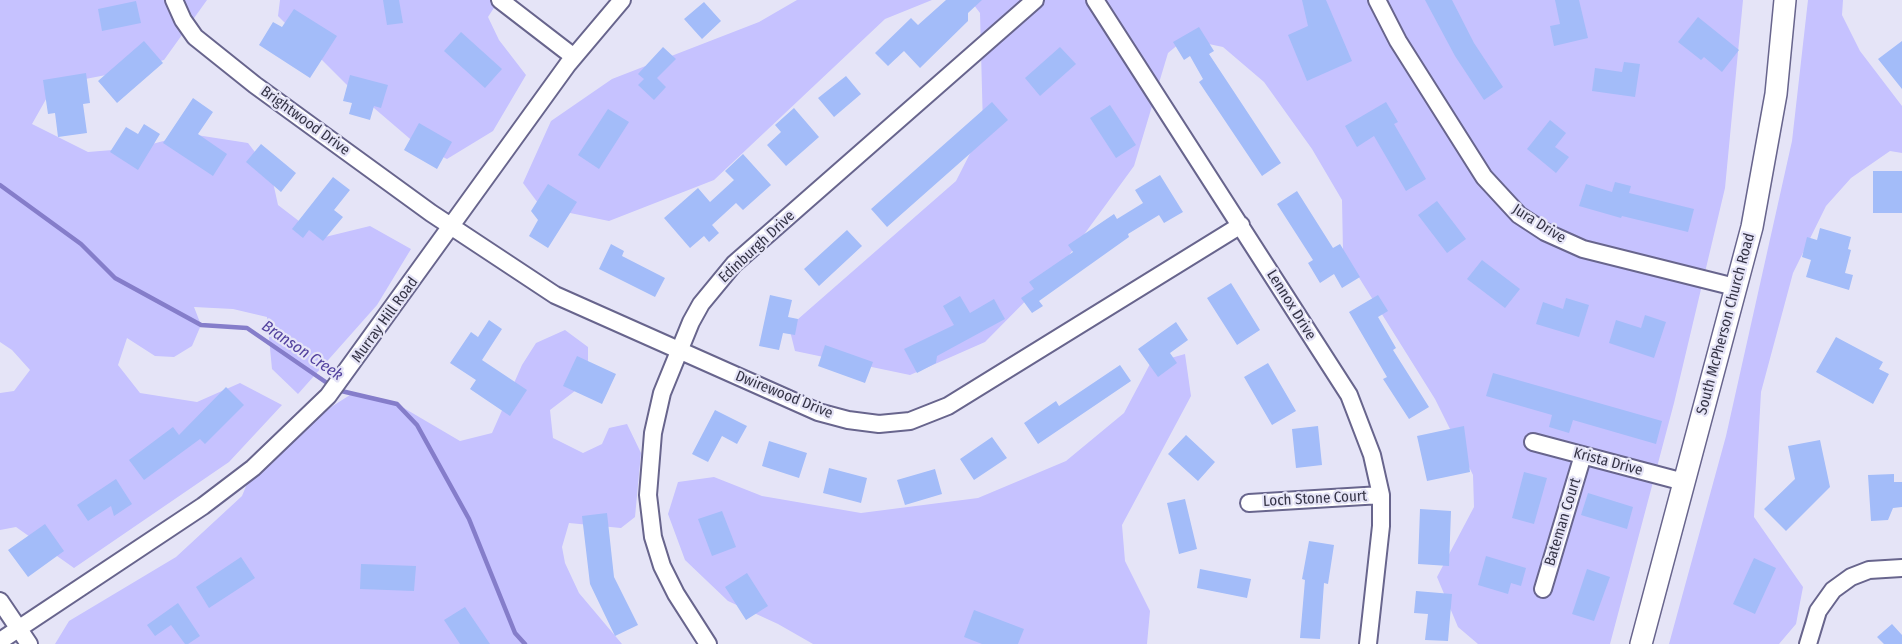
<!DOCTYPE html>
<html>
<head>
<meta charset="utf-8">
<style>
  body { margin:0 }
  canvas { display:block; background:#e5e4f7 }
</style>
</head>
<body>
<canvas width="1902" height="644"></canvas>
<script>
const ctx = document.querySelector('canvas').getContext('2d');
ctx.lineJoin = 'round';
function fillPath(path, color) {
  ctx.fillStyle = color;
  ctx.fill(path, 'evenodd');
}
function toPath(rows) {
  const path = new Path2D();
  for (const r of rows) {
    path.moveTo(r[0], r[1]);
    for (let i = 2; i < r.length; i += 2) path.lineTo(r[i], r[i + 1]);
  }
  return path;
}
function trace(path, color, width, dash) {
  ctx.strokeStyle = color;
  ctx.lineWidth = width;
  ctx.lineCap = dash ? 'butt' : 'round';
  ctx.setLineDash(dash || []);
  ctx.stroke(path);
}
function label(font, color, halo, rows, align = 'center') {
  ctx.font = font + ' "Fira Sans Condensed",sans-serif';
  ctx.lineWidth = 4.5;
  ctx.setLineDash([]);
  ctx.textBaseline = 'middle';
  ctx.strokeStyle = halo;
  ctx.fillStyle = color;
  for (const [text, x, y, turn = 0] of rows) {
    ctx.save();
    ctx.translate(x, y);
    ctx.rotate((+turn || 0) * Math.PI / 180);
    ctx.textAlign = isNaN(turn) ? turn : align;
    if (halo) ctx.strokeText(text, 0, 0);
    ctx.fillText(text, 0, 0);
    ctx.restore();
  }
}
fillPath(toPath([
  [0,0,207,0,164,60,127,71,54,85,32,124,88,152,137,148,190,134,248,143,271,173,278,205,321,238,370,226,411,249,377,305,298,394,272,369,267,317,233,309,194,307,201,325,192,346,174,357,155,356,127,338,118,365,140,393,197,402,240,383,282,405,229,462,74,568,16,527,0,530,0,393,14,391,30,370,12,350,0,342],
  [280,0,499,0,488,17,499,40,526,75,493,131,447,159,416,144,346,84,278,16],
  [797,0,932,0,885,19,714,180,609,221,541,207,523,183,551,121,612,79,759,22],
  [970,0,1743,0,1725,188,1674,403,1610,644,1478,644,1458,627,1437,577,1474,507,1473,475,1435,399,1343,252,1342,200,1312,149,1264,82,1223,47,1185,39,1168,53,1134,166,1064,262,985,342,910,375,795,351,789,327,956,181,983,128,980,13],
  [1808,0,1843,0,1842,15,1860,51,1902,106,1902,153,1890,151,1851,178,1826,206,1793,273,1761,392,1754,517,1803,587,1796,624,1779,644,1669,644,1726,436,1792,141],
  [565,330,588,347,588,381,550,410,553,438,583,453,602,444,609,428,627,424,641,453,635,517,621,528,569,523,562,547,565,563,579,593,622,644,55,644,69,621,176,557,242,496,253,469,271,445,350,395,397,404,460,441,492,433,522,365,536,343],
  [1185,354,1191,396,1122,525,1125,561,1150,611,1147,644,813,644,778,624,728,601,685,560,668,514,678,482,714,477,762,496,861,513,978,498,1066,461,1124,413,1150,364]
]), '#c6c2ff');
trace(toPath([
  [0,185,81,244,115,278,201,325,247,328,330,385],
  [337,390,397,404,417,425,469,519,515,633,525,644]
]), '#857dca', 4.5);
fillPath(toPath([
  [383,0,399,0,403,23,387,25],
  [946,0,982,0,968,13,968,21,920,68,904,51,888,66,875,53,911,18,918,25],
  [1302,0,1326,0,1352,61,1307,81,1288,35,1308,26],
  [1425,0,1452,0,1474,43,1503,87,1484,100,1455,56],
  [1555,0,1579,0,1588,38,1554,46,1550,26,1560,24],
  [136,1,141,23,102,31,98,9],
  [704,2,721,21,702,39,684,19],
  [294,9,337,36,310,78,259,45,273,22,282,27],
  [1698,17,1739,50,1722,72,1704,57,1701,60,1678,42],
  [1199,27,1214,51,1209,54,1281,163,1262,176,1199,82,1203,79,1190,56,1184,60,1173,42],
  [461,32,502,69,485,88,444,51],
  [144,41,163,63,117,103,98,81],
  [1902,41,1902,89,1878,59],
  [663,47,676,59,657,78,666,87,654,100,638,85,644,79,638,74],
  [1060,47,1076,64,1040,96,1025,78],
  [1624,62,1640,64,1635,97,1592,91,1595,68,1622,72],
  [86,73,90,103,83,104,87,133,58,137,55,113,48,114,43,80],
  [350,75,388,85,381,108,374,106,370,120,349,114,352,103,343,101],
  [846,76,861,94,834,117,818,98],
  [193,98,213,112,198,134,227,154,213,176,163,143],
  [992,102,1008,120,887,227,871,209],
  [1386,102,1398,122,1394,124,1426,179,1406,191,1374,136,1357,147,1345,126],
  [1110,105,1136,145,1116,158,1090,118],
  [794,108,819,137,786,166,767,145,781,132,775,125],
  [608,109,629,122,599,169,578,155],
  [1550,120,1566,133,1555,147,1569,157,1556,173,1527,149],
  [419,123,452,142,437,169,404,150],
  [144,124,160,134,138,170,110,152,126,127,138,134],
  [261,144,296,173,281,192,246,162],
  [743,154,771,185,743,210,736,203,712,225,719,233,709,242,704,236,690,248,664,218,698,188,710,202,734,180,725,171],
  [1873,171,1902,171,1902,213,1873,213],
  [1160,175,1183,212,1164,223,1159,215,1128,234,1129,237,1039,301,1043,306,1032,313,1021,298,1034,289,1029,282,1073,252,1068,245,1114,214,1117,219,1143,203,1135,190],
  [333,177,350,190,334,210,343,217,323,241,309,230,303,238,292,229],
  [1615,182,1631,186,1629,193,1694,209,1688,232,1622,216,1621,218,1579,206,1586,184,1612,192],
  [548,184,577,202,548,248,529,236,538,220,531,211],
  [1297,191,1333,248,1340,244,1360,277,1342,288,1334,274,1320,283,1308,263,1313,260,1277,204],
  [1437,201,1466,239,1447,253,1418,215],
  [1820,228,1851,237,1848,249,1851,250,1845,273,1853,275,1849,290,1806,277,1811,260,1802,257,1807,237,1817,240],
  [847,230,862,246,819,286,804,269],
  [611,244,624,251,622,256,665,278,655,297,599,269],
  [1482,260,1520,289,1505,308,1467,279],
  [1231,283,1260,330,1237,345,1207,298],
  [770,295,792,300,788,317,798,319,795,335,783,333,779,350,759,346],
  [1378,295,1388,311,1378,317,1396,348,1393,350,1429,407,1409,419,1383,379,1387,377,1349,312],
  [960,296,970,313,994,299,1005,319,937,356,936,363,917,373,904,349,954,325,943,306],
  [1566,298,1589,305,1579,337,1536,324,1543,302,1563,309],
  [1645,315,1666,322,1654,358,1609,343,1616,320,1641,328],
  [489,320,502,329,482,360,527,390,510,416,470,389,476,380,450,363,471,332,478,337],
  [1176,322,1188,340,1170,353,1177,363,1158,377,1138,349],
  [1836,337,1883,362,1879,369,1889,374,1873,404,1816,372],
  [825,345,873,362,865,383,818,366],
  [577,356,616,374,602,404,563,386],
  [1268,363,1296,411,1272,425,1244,377],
  [1120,365,1131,381,1038,444,1024,423,1056,401,1059,406],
  [1493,373,1662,421,1656,444,1573,420,1569,433,1549,427,1552,415,1486,396],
  [226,387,244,405,205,444,200,439,144,480,129,460,173,427,179,435],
  [715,410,747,426,737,444,722,436,708,462,692,454],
  [1318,426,1322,465,1296,468,1292,429],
  [1464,426,1470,472,1427,481,1417,436],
  [1186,435,1215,462,1198,481,1168,454],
  [992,437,1007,458,974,480,960,459],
  [1820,440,1830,487,1786,531,1764,509,1795,479,1788,446],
  [769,441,807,453,799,478,762,466],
  [829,468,867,478,861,503,823,493],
  [935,469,942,494,905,505,897,480],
  [1524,472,1547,478,1534,524,1512,518],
  [1894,474,1894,482,1902,482,1902,507,1893,508,1888,520,1871,521,1868,475],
  [116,479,132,504,114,516,111,506,88,521,77,505],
  [1588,493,1633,507,1627,529,1581,515],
  [1185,499,1197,549,1179,554,1167,503],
  [1420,509,1451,511,1449,566,1418,564],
  [722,511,736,547,712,556,698,519],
  [607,513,614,577,638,625,615,636,590,584,582,516],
  [45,524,64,551,28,577,8,550],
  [1309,541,1334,545,1328,584,1324,583,1320,639,1300,638,1305,580,1302,579],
  [1486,556,1526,568,1521,586,1511,583,1508,594,1478,585],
  [241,557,255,578,209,608,196,587],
  [1754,558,1776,568,1755,614,1733,604],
  [361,564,416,566,414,591,360,589],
  [1200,569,1251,579,1247,598,1197,588],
  [1587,569,1610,577,1594,621,1572,614],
  [747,573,768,606,746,620,725,587],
  [1416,591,1452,594,1448,641,1425,640,1428,614,1414,613],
  [178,603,200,636,188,644,185,644,171,625,155,636,147,625],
  [465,607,490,644,460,644,444,620],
  [974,610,1024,629,1018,644,982,644,964,637],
  [1892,624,1902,635,1902,644,1884,644,1877,637]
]), '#a3bcf9');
const minor = toPath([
  [174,0,183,20,195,37,255,85,431,213,555,295,818,412,848,420,879,424,910,421,948,406,1241,225],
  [500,0,574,57],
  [1095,0,1349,395,1372,455,1381,495,1381,526,1368,644],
  [1377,0,1398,41,1484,177,1519,215,1545,232,1583,249,1735,287],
  [1533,442,1684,482],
  [1249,503,1381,495],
  [1543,589,1583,455],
  [0,601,29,644],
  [0,641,203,506,253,468,328,396,568,64,622,0],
  [708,644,676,594,662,566,653,537,648,495,653,433,662,393,691,322,701,304,734,264,1035,0],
  [1808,644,1818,611,1833,590,1851,577,1869,570,1902,568]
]);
const major = toPath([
  [1641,644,1752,227,1776,94,1785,0]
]);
trace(minor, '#68658d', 20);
trace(major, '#68658d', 24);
trace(minor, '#fff', 16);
trace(major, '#fff', 21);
label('15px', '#353446', '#e5e4f7', [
  ["Brightwood Drive",305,121,36],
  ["Jura Drive",1539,224,32],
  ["Edinburgh Drive",757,247,-43],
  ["Lennox Drive",1291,305,58],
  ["Murray Hill Road",385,320,-54],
  ["South McPherson Church Road",1726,324,-75],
  ["Dwirewood Drive",784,395,22],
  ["Krista Drive",1608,462,15],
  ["Loch Stone Court",1315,499,-3],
  ["Bateman Court",1563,522,-73]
]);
label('italic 16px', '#52419e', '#e5e4f7', [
  ["Branson Creek",302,351,34]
]);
</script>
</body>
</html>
